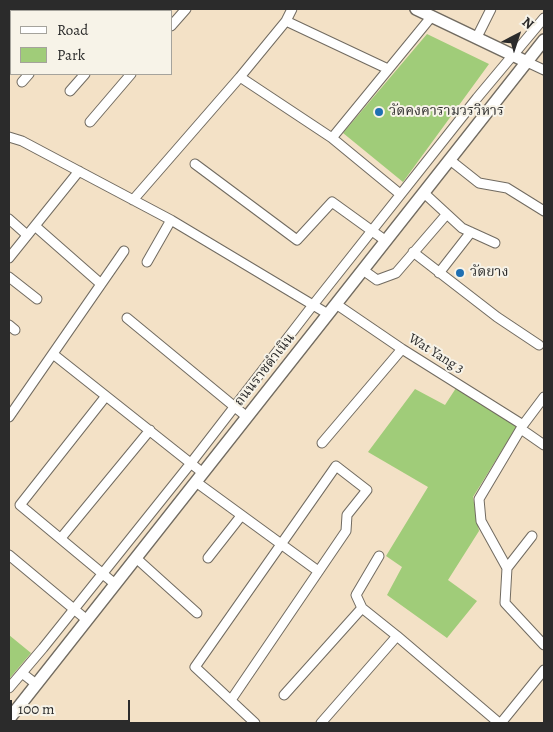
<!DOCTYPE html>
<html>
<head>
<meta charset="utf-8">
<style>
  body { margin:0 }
  #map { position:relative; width:553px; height:732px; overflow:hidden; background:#f3e1c6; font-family:Alegreya,serif }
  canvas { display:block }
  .frame { position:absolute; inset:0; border:10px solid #2b2b2b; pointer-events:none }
  .legend { position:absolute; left:10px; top:10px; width:162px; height:65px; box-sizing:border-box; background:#f7f3e8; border:1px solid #a5a39c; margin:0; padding:6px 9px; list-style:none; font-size:15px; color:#2b2b2b }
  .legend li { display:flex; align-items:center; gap:10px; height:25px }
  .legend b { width:25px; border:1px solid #a5a39c }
  .north { position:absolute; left:493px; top:10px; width:50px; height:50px; -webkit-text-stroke:4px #f7f3e8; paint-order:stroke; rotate:40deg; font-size:14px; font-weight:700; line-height:20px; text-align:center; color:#2b2b2b }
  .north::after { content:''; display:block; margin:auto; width:18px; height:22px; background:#2b2b2b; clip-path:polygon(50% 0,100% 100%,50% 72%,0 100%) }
  .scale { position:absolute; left:10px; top:700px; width:120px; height:22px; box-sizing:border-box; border:2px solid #2b2b2b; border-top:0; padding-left:6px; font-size:15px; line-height:18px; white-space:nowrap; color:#2b2b2b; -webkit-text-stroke:4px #f7f3e8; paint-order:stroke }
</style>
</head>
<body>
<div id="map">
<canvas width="553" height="732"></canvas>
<div class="frame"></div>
<ul class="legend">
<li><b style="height:6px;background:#fff"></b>Road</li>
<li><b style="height:14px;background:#a0cc79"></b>Park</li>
</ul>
<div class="north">N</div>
<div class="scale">100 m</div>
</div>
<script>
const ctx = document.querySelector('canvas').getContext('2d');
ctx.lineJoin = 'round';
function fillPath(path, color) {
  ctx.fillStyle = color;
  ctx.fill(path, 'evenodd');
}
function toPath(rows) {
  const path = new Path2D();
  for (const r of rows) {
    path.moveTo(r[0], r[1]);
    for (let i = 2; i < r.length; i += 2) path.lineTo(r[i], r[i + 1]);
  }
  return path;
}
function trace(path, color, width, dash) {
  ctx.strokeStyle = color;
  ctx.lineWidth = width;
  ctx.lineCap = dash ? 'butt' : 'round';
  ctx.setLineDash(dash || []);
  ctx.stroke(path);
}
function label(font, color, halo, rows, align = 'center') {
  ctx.font = font + ' Alegreya,"Noto Serif Thai",serif';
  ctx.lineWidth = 4;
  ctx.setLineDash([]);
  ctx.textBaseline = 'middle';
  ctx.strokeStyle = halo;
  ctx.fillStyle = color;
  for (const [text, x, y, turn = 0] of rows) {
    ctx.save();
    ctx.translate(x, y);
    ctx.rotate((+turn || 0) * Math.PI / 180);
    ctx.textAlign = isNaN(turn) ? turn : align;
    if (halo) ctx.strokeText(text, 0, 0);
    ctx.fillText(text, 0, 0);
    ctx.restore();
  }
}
fillPath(toPath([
  [427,34,489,64,403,182,343,133],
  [456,388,517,426,473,497,479,531,448,580,477,601,447,638,387,595,402,567,386,556,428,487,368,452,415,389,445,405],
  [9,635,31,653,9,679]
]), '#a0cc79');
const minor = toPath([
  [292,9,286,21,388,69],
  [85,11,87,9],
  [138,11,140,9],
  [171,26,186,9],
  [477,37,491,9],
  [527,62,544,70],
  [240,77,286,21],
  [22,82,29,74],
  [70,91,85,74],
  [90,122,131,74],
  [9,137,22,141,171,220,328,314],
  [332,138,432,16],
  [450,160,479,183,507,188,544,211],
  [195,164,297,240,332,202,386,241],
  [424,193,462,228,495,243],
  [133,200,240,77,332,138,400,194],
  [9,219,27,235],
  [35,226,101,284],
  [413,252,497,317,539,345],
  [9,258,79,171],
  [147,262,171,220],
  [363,270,377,280,396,273,446,215],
  [439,273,471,232],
  [9,277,37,299],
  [336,304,402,349,523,425],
  [127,318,247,417],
  [9,325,15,330],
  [53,354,203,473],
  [106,396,20,505,115,584],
  [544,397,523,425,479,499,481,521,507,568,505,603,544,645],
  [9,417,124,251],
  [521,429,544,445],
  [322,443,402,349],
  [196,482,318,571],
  [61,538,150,430],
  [9,555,87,620],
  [379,556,356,595,362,608,397,636,499,723],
  [136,558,197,613],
  [208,558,241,516],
  [507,568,532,536],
  [22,673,36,684],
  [9,688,43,648,191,463,313,305,477,98,544,18],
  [284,695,362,608],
  [231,700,346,531,347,515,367,490,336,466,195,667,255,723],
  [321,723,397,636],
  [501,723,544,670]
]);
const major = toPath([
  [416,9,527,62],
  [9,719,544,40]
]);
trace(minor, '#716b61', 11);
trace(major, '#716b61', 14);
trace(minor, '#fff', 9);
trace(major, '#fff', 11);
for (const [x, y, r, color] of [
  [379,112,5,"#1f6fb2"],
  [460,273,5,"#1f6fb2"]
]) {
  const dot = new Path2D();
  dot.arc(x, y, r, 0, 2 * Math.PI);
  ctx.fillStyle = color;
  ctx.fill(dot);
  trace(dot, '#f7f3e8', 2);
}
label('14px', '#2b2b2b', '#f7f3e8', [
  ["วัดคงคารามวรวิหาร",389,112],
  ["วัดยาง",470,273]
], 'left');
label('14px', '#2b2b2b', '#f7f3e8', [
  ["Wat Yang 3",436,354,32],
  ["ถนนราชดำเนิน",265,370,-52]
]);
</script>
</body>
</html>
